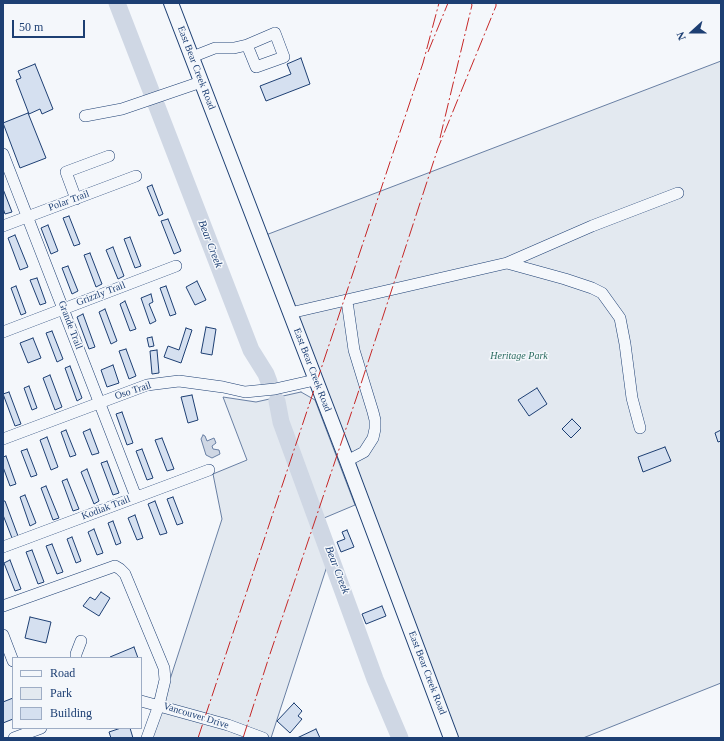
<!DOCTYPE html>
<html>
<head>
<meta charset="utf-8">
<style>
  body { margin:0 }
  #map { position:relative; width:724px; height:741px; overflow:hidden; background:#f4f7fb; font-family:"Times New Roman",serif }
  canvas { display:block }
  .frame { position:absolute; inset:0; border:4px solid #1d3f73; pointer-events:none }
  .legend { position:absolute; left:12px; top:657px; width:130px; height:72px; box-sizing:border-box; background:#f4f7fb; border:1px solid #9eadc5; margin:0; padding:5px 7px; list-style:none; font-size:12px; color:#1d3f73 }
  .legend li { display:flex; align-items:center; gap:8px; height:20px }
  .legend b { width:20px; border:1px solid #9eadc5 }
  .north { position:absolute; left:672px; top:12px; width:40px; height:40px; -webkit-text-stroke:3px #f4f7fb; paint-order:stroke; rotate:249deg; font-size:11px; font-weight:700; line-height:16px; text-align:center; color:#1d3f73 }
  .north::after { content:''; display:block; margin:auto; width:14px; height:18px; background:#1d3f73; clip-path:polygon(50% 0,100% 100%,50% 72%,0 100%) }
  .scale { position:absolute; left:12px; top:20px; width:73px; height:18px; box-sizing:border-box; border:2px solid #1d3f73; border-top:0; padding-left:5px; font-size:12px; line-height:14px; white-space:nowrap; color:#1d3f73; -webkit-text-stroke:3px #f4f7fb; paint-order:stroke }
</style>
</head>
<body>
<div id="map">
<canvas width="724" height="741"></canvas>
<div class="frame"></div>
<ul class="legend">
<li><b style="height:5px;background:#f4f7fb"></b>Road</li>
<li><b style="height:11px;background:#e3e9f0"></b>Park</li>
<li><b style="height:11px;background:#d5e0f0"></b>Building</li>
</ul>
<div class="north">N</div>
<div class="scale">50 m</div>
</div>
<script>
const ctx = document.querySelector('canvas').getContext('2d');
ctx.lineJoin = 'round';
function fillPath(path, color) {
  ctx.fillStyle = color;
  ctx.fill(path, 'evenodd');
}
function toPath(rows) {
  const path = new Path2D();
  for (const r of rows) {
    path.moveTo(r[0], r[1]);
    for (let i = 2; i < r.length; i += 2) path.lineTo(r[i], r[i + 1]);
  }
  return path;
}
function trace(path, color, width, dash) {
  ctx.strokeStyle = color;
  ctx.lineWidth = width;
  ctx.lineCap = dash ? 'butt' : 'round';
  ctx.setLineDash(dash || []);
  ctx.stroke(path);
}
function label(font, color, halo, rows, align = 'center') {
  ctx.font = font + ' "Times New Roman",serif';
  ctx.lineWidth = 3;
  ctx.setLineDash([]);
  ctx.textBaseline = 'middle';
  ctx.strokeStyle = halo;
  ctx.fillStyle = color;
  for (const [text, x, y, turn = 0] of rows) {
    ctx.save();
    ctx.translate(x, y);
    ctx.rotate((+turn || 0) * Math.PI / 180);
    ctx.textAlign = isNaN(turn) ? turn : align;
    if (halo) ctx.strokeText(text, 0, 0);
    ctx.fillText(text, 0, 0);
    ctx.restore();
  }
}
const green = toPath([
  [721,61,721,683,583,738,448,738,258,238,721,61],
  [301,392,315,400,355,505,317,521,328,563,271,738,151,738,222,519,213,474,247,460,223,397,256,402,301,392]
]);
fillPath(green, '#e3e9f0');
trace(green, '#687fa3', 1);
const water = toPath([
  [203,435,205,436,207,441,214,438,216,443,212,446,213,449,219,450,220,454,212,458,206,455,201,439,203,435]
]);
fillPath(water, '#cfd7e4');
trace(water, '#687fa3', 1);
trace(toPath([
  [117,3,153,96],
  [156,104,251,350,266,374,269,382],
  [277,401,281,422,375,679,400,738]
]), '#cfd7e4', 17);
const building = toPath([
  [301,58,310,84,266,101,260,86,291,74,287,64,301,58],
  [35,64,53,109,42,114,40,109,29,114,16,80,21,78,18,71,35,64],
  [28,113,46,158,20,168,3,123,28,113],
  [152,185,163,214,159,216,147,187,152,185],
  [3,189,12,212,5,214,3,208,3,189],
  [69,216,80,244,74,246,63,218,69,216],
  [168,219,181,251,174,254,161,221,168,219],
  [48,225,58,251,51,254,41,228,48,225],
  [15,235,28,267,20,270,8,238,15,235],
  [130,237,141,266,135,268,124,239,130,237],
  [113,247,124,276,118,279,106,250,113,247],
  [90,253,102,284,96,287,84,255,90,253],
  [68,266,78,291,72,294,62,268,68,266],
  [37,278,46,303,40,305,30,280,37,278],
  [197,281,206,300,195,305,186,287,197,281],
  [16,286,26,313,21,315,11,288,16,286],
  [166,286,176,314,170,316,160,288,166,286],
  [151,294,153,302,149,304,156,321,150,324,141,298,151,294],
  [125,301,136,329,130,331,120,304,125,301],
  [105,309,117,341,111,344,99,312,105,309],
  [83,314,95,347,89,349,77,317,83,314],
  [206,327,216,329,212,355,201,353,206,327],
  [186,328,192,330,181,363,164,357,168,346,179,350,186,328],
  [52,331,63,359,57,362,46,333,52,331],
  [152,337,154,346,149,347,147,338,152,337],
  [33,338,41,358,28,363,20,343,33,338],
  [126,349,136,376,129,379,119,351,126,349],
  [157,350,159,373,152,374,150,351,157,350],
  [113,365,119,383,107,387,101,370,113,365],
  [70,366,82,398,77,401,65,368,70,366],
  [50,375,62,407,55,410,43,378,50,375],
  [29,386,37,408,32,410,24,388,29,386],
  [537,388,547,404,529,416,518,400,537,388],
  [9,392,21,424,15,426,3,394,9,392],
  [192,395,198,420,188,423,181,397,192,395],
  [122,412,133,443,127,445,116,414,122,412],
  [572,419,581,428,571,438,562,429,572,419],
  [90,429,99,453,92,455,83,432,90,429],
  [66,430,76,455,70,457,61,432,66,430],
  [721,430,721,441,718,442,715,433,721,430],
  [47,437,58,467,51,470,40,440,47,437],
  [162,438,174,469,167,471,155,440,162,438],
  [665,447,671,461,643,472,638,457,665,447],
  [27,449,37,475,31,477,21,451,27,449],
  [142,449,153,478,147,480,136,451,142,449],
  [6,456,16,484,10,486,3,467,3,457,6,456],
  [107,461,119,493,113,495,101,463,107,461],
  [87,469,99,501,94,504,81,472,87,469],
  [67,479,79,509,73,511,62,481,67,479],
  [46,486,59,518,53,520,41,488,46,486],
  [25,495,36,523,30,526,20,497,25,495],
  [173,497,183,523,177,525,167,499,173,497],
  [3,501,5,501,18,536,12,538,3,515,3,501],
  [155,501,167,533,160,535,148,504,155,501],
  [135,515,143,538,137,540,128,518,135,515],
  [113,521,121,543,116,545,108,523,113,521],
  [94,529,103,553,97,555,88,532,94,529],
  [347,530,354,547,341,552,337,542,345,539,342,532,347,530],
  [72,537,81,561,76,563,67,539,72,537],
  [52,544,63,572,57,574,46,546,52,544],
  [32,550,44,582,38,584,26,552,32,550],
  [10,560,21,589,15,591,4,563,10,560],
  [101,592,110,598,99,616,83,606,90,597,95,600,101,592],
  [382,606,386,616,366,624,362,614,382,606],
  [30,617,51,622,46,643,25,638,30,617],
  [134,647,138,658,110,658,110,657,134,647],
  [13,698,13,719,3,723,3,702,13,698],
  [294,703,302,711,298,716,302,719,290,733,277,721,294,703],
  [121,728,130,728,133,738,111,738,109,732,121,728],
  [316,729,320,738,297,738,316,729]
]);
fillPath(building, '#d5e0f0');
trace(building, '#1d3f73', 1);
const minor = toPath([
  [275,33,284,57,256,67,247,45,275,33],
  [192,57,215,48,234,48,247,45],
  [85,116,122,109,201,82],
  [3,154,136,497],
  [76,199,66,172,109,156],
  [3,226,136,176],
  [507,263,565,279,592,288,602,293,620,318,625,344,632,398,640,428],
  [347,301,354,350,373,412,375,420,375,429,373,438,364,452,347,461],
  [290,313,507,263,592,226,678,193],
  [3,332,176,266],
  [3,439,147,385,179,381,223,387,245,392,275,389,315,380],
  [3,547,209,470],
  [3,606,115,566,120,569,125,574,164,668,165,680,159,705,147,738],
  [3,635,13,661],
  [76,658,76,654,81,641],
  [141,701,228,725,263,738],
  [14,738,41,728]
]);
const major = toPath([
  [171,3,347,461,451,738]
]);
trace(minor, '#1d3f73', 12);
trace(major, '#1d3f73', 16);
trace(minor, '#f4f7fb', 11);
trace(major, '#f4f7fb', 14);
trace(toPath([
  [428,52,448,3],
  [440,138,472,5,471,3],
  [198,738,423,63,439,3],
  [243,738,269,657,357,396,438,148,496,6,496,3]
]), '#c62828', 1, [14, 3, 2, 3]);
label('10px', '#1d3f73', '#f4f7fb', [
  ["East Bear Creek Road",196,68,69],
  ["Polar Trail",69,201,-20],
  ["Grizzly Trail",101,294,-21],
  ["Grande Trail",70,325,69],
  ["East Bear Creek Road",312,370,69],
  ["Oso Trail",133,391,-18],
  ["Kodiak Trail",106,508,-21],
  ["East Bear Creek Road",427,673,69],
  ["Vancouver Drive",196,716,17]
]);
label('italic 10px', '#2c6c60', '#f4f7fb', [
  ["Heritage Park",519,356]
]);
label('italic 11px', '#1d3f73', '#f4f7fb', [
  ["Bear Creek",210,244,69],
  ["Bear Creek",337,570,69]
]);
</script>
</body>
</html>
